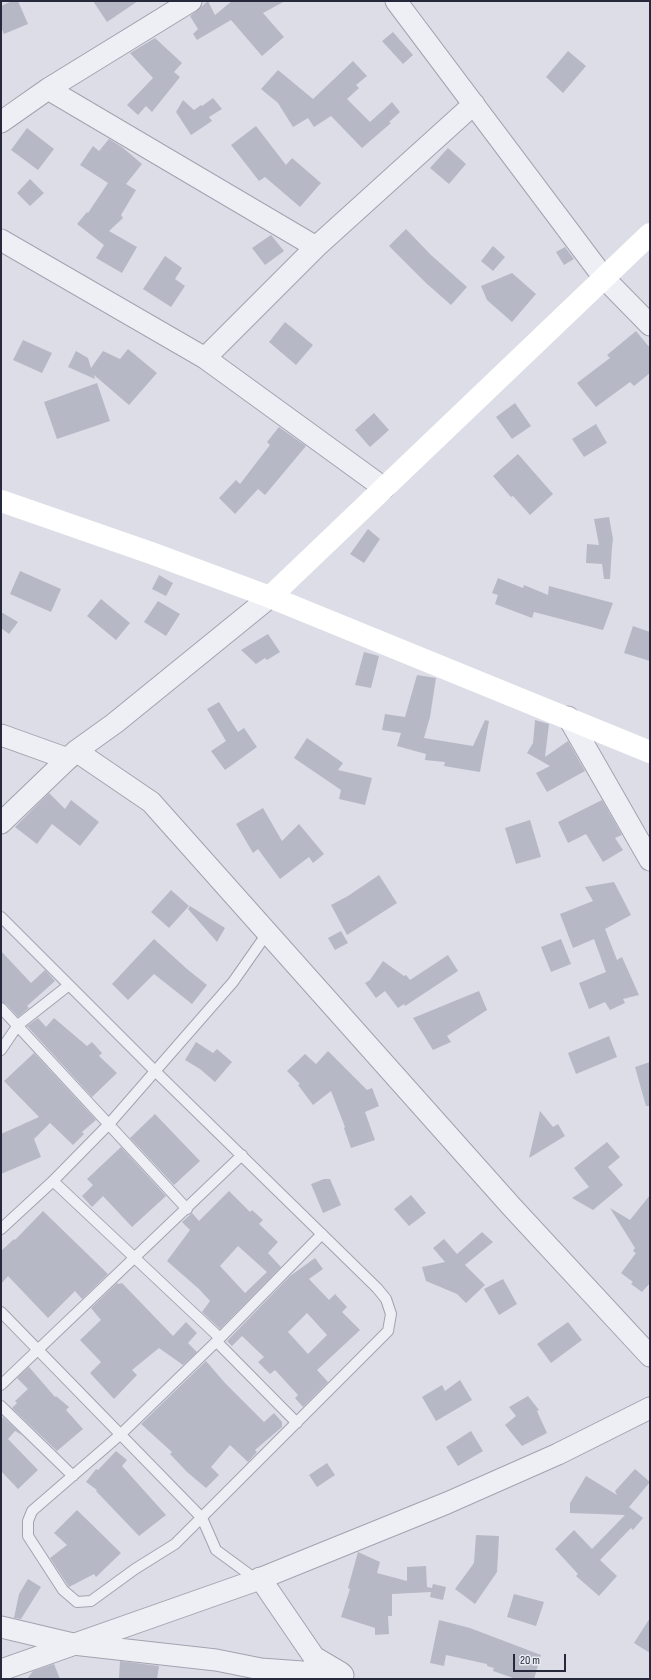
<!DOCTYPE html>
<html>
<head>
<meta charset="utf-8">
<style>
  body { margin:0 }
  #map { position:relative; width:651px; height:1680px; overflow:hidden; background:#dcdde6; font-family:"Sofia Sans Condensed",sans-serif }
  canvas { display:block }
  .frame { position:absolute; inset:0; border:2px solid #26293c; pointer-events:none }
  .scale { position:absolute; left:513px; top:1654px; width:53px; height:18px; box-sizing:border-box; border:2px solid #26293c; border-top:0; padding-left:5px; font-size:12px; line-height:14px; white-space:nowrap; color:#26293c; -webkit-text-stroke:3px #ebedf4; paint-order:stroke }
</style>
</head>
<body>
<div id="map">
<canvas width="651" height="1680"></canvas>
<div class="frame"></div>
<div class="scale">20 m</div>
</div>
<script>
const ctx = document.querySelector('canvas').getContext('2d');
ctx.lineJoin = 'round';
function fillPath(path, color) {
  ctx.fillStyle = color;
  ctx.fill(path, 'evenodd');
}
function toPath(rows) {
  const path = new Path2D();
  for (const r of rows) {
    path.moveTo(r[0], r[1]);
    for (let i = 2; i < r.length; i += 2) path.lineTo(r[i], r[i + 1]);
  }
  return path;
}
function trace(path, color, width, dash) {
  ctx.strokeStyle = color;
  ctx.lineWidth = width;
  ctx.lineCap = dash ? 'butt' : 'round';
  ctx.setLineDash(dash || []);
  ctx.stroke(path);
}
fillPath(toPath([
  [12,1,18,1,28,24,4,34,1,27,1,6],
  [93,1,138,1,107,22],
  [208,1,215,15,232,1,285,1,263,13,284,37,262,56,231,20,197,40,193,34,198,29,190,16],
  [393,32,413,55,403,64,382,41],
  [155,38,182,63,174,72,180,77,152,112,146,106,138,115,127,105,153,78,130,53],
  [568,51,586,66,563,93,546,77],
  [353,61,367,76,356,85,359,88,347,99,370,122,392,102,400,112,389,122,391,123,362,148,331,116,314,127,308,118,293,127,278,103,261,89,278,70,313,99],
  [213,98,222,109,209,117,212,121,191,135,176,112,183,100,194,110,201,105,202,106],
  [256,126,286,165,292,158,321,183,300,207,265,177,259,181,231,145],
  [27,128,54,149,38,170,11,150],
  [109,139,122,147,142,164,126,184,136,190,121,215,123,218,109,231,137,247,122,273,96,258,104,245,77,224,87,212,88,213,108,183,80,165,93,146,99,151],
  [448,148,466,164,449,184,430,168],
  [30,179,44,193,30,206,17,193],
  [406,229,431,255,467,287,451,305,426,283,389,246],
  [271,235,284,251,265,265,252,248],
  [493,246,505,257,493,271,481,261],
  [565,247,574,259,564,265,556,252],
  [165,256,182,268,175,279,185,286,171,307,143,289],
  [512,273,536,294,512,322,487,300,481,286],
  [285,322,313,345,296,365,269,342],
  [636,331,650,348,650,373,634,386,630,382,596,407,577,383,610,358,607,355],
  [23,340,52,353,42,373,13,360],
  [128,349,157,373,129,405,94,375,95,379,68,367,76,351,88,358,91,368,103,351,120,359],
  [97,383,110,421,57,439,44,402],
  [515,403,531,426,512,439,496,417],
  [374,413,389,430,370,447,355,430],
  [596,424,607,443,584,457,572,439],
  [279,427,306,446,265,495,258,489,235,514,219,498,236,480,240,484,270,445,267,442],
  [518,454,553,494,530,515,513,496,511,497,493,476],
  [609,517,613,539,612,547,610,579,604,579,602,564,586,563,587,544,599,545,594,519],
  [368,529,380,539,364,563,350,554],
  [20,571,61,589,51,612,10,594],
  [159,575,173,583,166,596,152,589],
  [498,578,523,588,524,585,548,595,549,586,613,603,603,630,534,612,532,618,495,604,498,595,492,593],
  [101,599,130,623,116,640,87,616],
  [158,601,180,614,166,636,144,622],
  [1,612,18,622,9,634,1,628],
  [633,626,650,632,650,661,624,653],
  [268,634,280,652,267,660,265,658,256,664,241,650],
  [364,652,379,656,371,688,355,685],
  [417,675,436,678,430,717,424,738,473,746,485,720,489,721,480,772,444,766,445,762,425,760,426,754,397,746,401,733,382,730,385,714,405,717],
  [219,702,238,732,244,728,257,747,225,770,211,751,226,741,207,709],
  [535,720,549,724,545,757,568,741,585,771,547,792,536,773,550,766,527,753,533,743],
  [307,738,343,763,338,770,372,778,365,805,339,799,341,790,294,758],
  [49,793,65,809,71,800,99,822,80,846,52,824,37,844,15,827],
  [602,800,622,835,615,838,623,850,603,862,586,834,568,843,558,822],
  [263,808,282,841,299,824,324,854,313,863,309,857,280,879,258,849,253,853,236,824],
  [530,820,541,857,516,864,505,828],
  [379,875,397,903,347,935,331,905,348,896],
  [614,882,631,915,605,929,617,960,622,957,639,995,623,999,625,1003,610,1010,605,1002,589,1009,579,983,606,972,594,939,573,948,560,914,593,901,585,887],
  [171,890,189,906,169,928,151,912],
  [190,906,225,928,217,942,188,909],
  [341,931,348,943,335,950,328,938],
  [154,939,187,969,207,985,192,1004,154,974,128,1000,112,984],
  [561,939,571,964,551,972,541,947],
  [1,951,31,983,45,970,55,981,27,1006,29,1008,18,1017,6,1004,1,1002],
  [448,955,458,971,405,1006,404,1004,398,1008,385,991,376,998,365,983,370,980,383,961,404,976,406,975,410,980],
  [479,991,487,1010,447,1036,451,1042,433,1050,413,1018],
  [38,1018,46,1027,54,1018,87,1046,92,1042,102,1053,99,1056,117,1073,92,1097,27,1026],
  [609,1036,617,1057,576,1074,568,1053],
  [196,1042,213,1053,217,1049,232,1062,215,1082,200,1069,185,1060],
  [328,1051,367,1090,372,1088,379,1106,365,1112,375,1140,351,1148,344,1128,345,1127,331,1091,313,1105,298,1085,300,1084,287,1071,305,1054,316,1064],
  [34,1053,96,1120,82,1132,84,1134,73,1145,50,1123,34,1139,41,1157,1,1174,1,1134,39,1117,4,1081],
  [650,1062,650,1106,646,1106,635,1067],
  [540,1111,553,1127,558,1124,565,1136,529,1158],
  [155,1114,200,1161,174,1185,130,1138],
  [607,1142,620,1157,608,1167,623,1185,593,1210,572,1198,589,1187,574,1168],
  [121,1147,166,1196,132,1227,103,1196,92,1207,82,1196,93,1185,87,1179],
  [324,1179,330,1179,341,1205,323,1213,311,1184],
  [229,1191,250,1212,252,1210,263,1220,259,1224,278,1242,268,1253,281,1267,220,1329,202,1312,210,1301,199,1289,167,1261,190,1230,182,1222,192,1213,199,1221],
  [238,1246,267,1272,245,1293,220,1266],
  [411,1195,426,1213,409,1226,394,1209],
  [650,1195,650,1283,642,1292,631,1284,633,1282,621,1273,636,1253,633,1251,635,1248,610,1208,630,1220],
  [43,1211,108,1274,82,1299,75,1291,48,1318,8,1276,1,1284,1,1251,14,1239,15,1240],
  [482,1232,493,1242,465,1265,485,1285,466,1303,457,1294,426,1281,422,1267,445,1262,433,1248,444,1239,457,1254],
  [315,1258,323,1269,309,1279,329,1300,335,1294,347,1307,342,1312,360,1330,317,1370,328,1382,303,1407,295,1398,298,1395,275,1370,270,1374,258,1362,264,1357,242,1336,232,1346,227,1341,290,1276],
  [307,1313,327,1335,308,1354,288,1332],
  [503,1279,517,1304,499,1315,484,1289],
  [117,1283,119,1284,122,1283,173,1336,186,1322,197,1333,188,1343,197,1352,183,1365,159,1348,132,1370,137,1375,114,1399,90,1373,101,1362,80,1340,101,1320,91,1308],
  [568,1322,582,1340,551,1363,537,1344],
  [206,1361,225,1383,264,1422,274,1413,282,1422,282,1427,255,1450,257,1452,248,1462,230,1445,211,1467,219,1475,206,1488,187,1472,170,1454,172,1452,141,1424],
  [29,1367,55,1397,56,1396,69,1407,66,1410,83,1429,57,1451,12,1408,17,1403,15,1401,28,1389,17,1378],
  [460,1380,472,1400,436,1421,422,1397,442,1385,445,1391],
  [528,1396,539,1410,537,1411,547,1433,522,1446,505,1425,516,1416,509,1407],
  [3,1417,22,1435,15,1431,8,1439,38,1470,18,1489,1,1471,1,1419],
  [471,1431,483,1451,458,1466,446,1447],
  [116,1451,127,1460,122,1466,166,1515,139,1536,96,1491,97,1490,86,1482,96,1469,98,1470],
  [327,1463,335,1475,317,1487,309,1475],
  [635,1469,650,1482,629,1507,643,1518,633,1530,631,1528,600,1560,617,1576,599,1596,576,1576,578,1574,555,1549,574,1530,592,1549,625,1515,570,1513,570,1503,586,1476,617,1495,615,1491],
  [77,1510,121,1553,96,1577,94,1574,69,1587,50,1558,67,1545,54,1533],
  [476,1535,499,1536,497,1572,475,1604,455,1589,474,1563],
  [358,1552,380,1562,377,1573,407,1581,407,1567,426,1566,427,1587,432,1588,433,1584,446,1587,443,1600,430,1597,431,1592,392,1594,392,1616,388,1616,389,1634,375,1635,375,1628,341,1617,350,1589,348,1588],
  [28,1579,41,1587,21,1619,14,1618,19,1594],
  [514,1594,544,1602,536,1626,507,1617],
  [650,1618,650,1653,634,1643],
  [439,1620,470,1628,541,1655,534,1679,516,1679,493,1671,494,1668,487,1666,487,1664,446,1655,444,1666,430,1663],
  [120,1661,159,1666,157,1679,119,1679],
  [54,1664,60,1679,27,1679,33,1671]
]), '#b6b8c6');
const lane = toPath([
  [1,917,156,1072,377,1288,386,1299,391,1314,388,1331,175,1544,135,1569,91,1601,77,1602,63,1590,28,1536,28,1521,32,1511,121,1434,220,1338,322,1234],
  [1,1008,187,1209],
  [1,1050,18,1025,69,985],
  [53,1181,220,1338],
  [1,1229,53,1181,109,1124,233,982,268,932],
  [1,1312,202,1518,216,1550,257,1580],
  [217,1342,297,1423],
  [1,1385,242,1155],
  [1,1406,73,1476]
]);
const street = toPath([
  [396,1,604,278,650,325],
  [48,89,316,247],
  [1,122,48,89,191,1],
  [1,240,205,358,384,488],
  [205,358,316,247,474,104],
  [568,717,650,860],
  [1,735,68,759],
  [76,751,151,802,511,1206,650,1356],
  [1,823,76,751,115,723,270,597],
  [260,1578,314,1657,341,1673],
  [1,1627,73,1644,216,1660,261,1669,343,1675],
  [1,1670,257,1580,447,1503,558,1454,650,1408]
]);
trace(lane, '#a2a3b0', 12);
trace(street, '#a2a3b0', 23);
trace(lane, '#eeeff5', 10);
trace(street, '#eeeff5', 21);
trace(toPath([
  [1,501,151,553,270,597,650,752],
  [270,597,650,234]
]), '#fff', 22);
</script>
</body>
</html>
